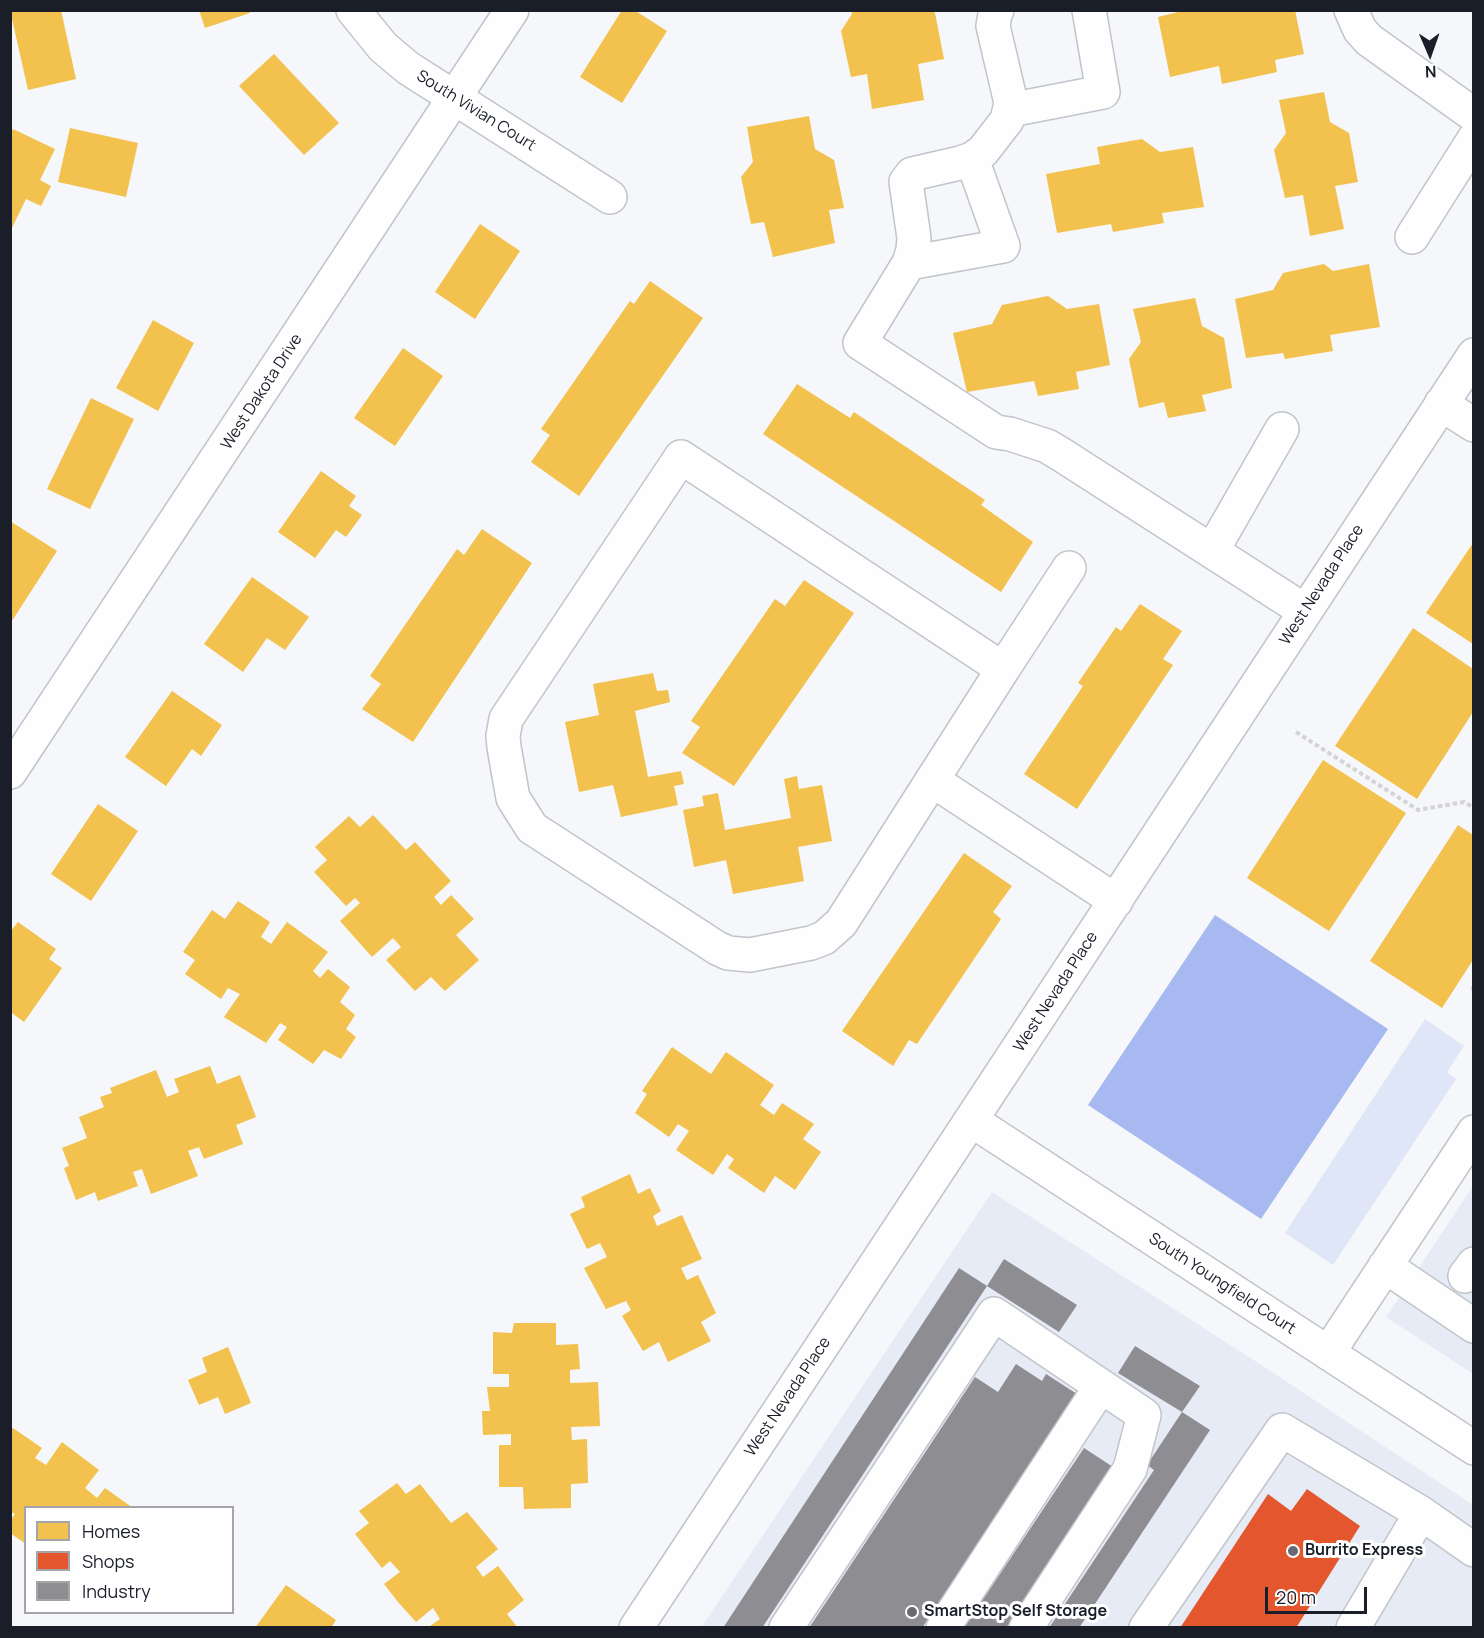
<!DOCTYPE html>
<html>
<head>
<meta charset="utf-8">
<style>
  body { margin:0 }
  #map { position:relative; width:1484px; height:1638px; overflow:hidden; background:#f5f7fa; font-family:Manrope,sans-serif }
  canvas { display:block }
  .frame { position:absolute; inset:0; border:12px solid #1a1e29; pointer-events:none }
  .legend { position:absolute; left:24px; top:1506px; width:210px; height:108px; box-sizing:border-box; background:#fff; border:2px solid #a3a5a9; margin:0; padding:8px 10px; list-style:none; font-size:18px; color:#1a1e29 }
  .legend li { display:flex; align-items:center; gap:12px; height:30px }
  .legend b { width:30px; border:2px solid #a3a5a9 }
  .north { position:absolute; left:1400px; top:24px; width:60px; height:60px; -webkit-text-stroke:4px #fff; paint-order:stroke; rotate:178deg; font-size:16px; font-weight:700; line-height:24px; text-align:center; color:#1a1e29 }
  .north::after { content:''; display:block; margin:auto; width:21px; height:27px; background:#1a1e29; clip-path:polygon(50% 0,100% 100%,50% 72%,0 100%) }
  .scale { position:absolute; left:1265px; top:1587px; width:102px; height:27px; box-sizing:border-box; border:3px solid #1a1e29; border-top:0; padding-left:8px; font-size:18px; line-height:21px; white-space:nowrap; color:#1a1e29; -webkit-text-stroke:4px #fff; paint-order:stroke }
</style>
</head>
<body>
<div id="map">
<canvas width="1484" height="1638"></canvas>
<div class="frame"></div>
<ul class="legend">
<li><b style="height:16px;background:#f2c14e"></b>Homes</li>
<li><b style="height:16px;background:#e4572e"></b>Shops</li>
<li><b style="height:16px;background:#8d8d92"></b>Industry</li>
</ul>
<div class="north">N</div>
<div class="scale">20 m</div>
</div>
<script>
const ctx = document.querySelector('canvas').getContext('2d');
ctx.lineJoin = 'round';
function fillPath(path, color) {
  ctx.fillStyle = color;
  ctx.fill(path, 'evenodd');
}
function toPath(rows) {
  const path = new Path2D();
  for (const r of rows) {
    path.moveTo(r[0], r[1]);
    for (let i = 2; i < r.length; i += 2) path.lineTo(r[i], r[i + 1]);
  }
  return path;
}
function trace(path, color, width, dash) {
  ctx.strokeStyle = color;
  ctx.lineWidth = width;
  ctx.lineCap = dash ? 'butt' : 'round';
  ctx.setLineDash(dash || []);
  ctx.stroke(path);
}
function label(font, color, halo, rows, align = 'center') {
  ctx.font = font + ' Manrope,sans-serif';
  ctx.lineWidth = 6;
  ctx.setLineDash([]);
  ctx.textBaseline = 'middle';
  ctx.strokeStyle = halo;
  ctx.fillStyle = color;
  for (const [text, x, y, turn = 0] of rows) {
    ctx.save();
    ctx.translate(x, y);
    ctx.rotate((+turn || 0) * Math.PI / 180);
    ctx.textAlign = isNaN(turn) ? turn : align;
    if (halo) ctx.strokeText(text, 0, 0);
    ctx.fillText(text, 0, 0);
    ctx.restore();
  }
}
fillPath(toPath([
  [1473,1186,1473,1374,1386,1317],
  [992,1192,1266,1368,1473,1505,1473,1627,701,1628]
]), '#e7ebf5');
fillPath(toPath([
  [1425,1019,1464,1046,1447,1072,1456,1079,1333,1265,1285,1233]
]), '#dfe6f8');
fillPath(toPath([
  [1215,915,1388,1029,1261,1219,1088,1105]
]), '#a7b9f0');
fillPath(toPath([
  [10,10,61,10,76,79,28,90],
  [199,10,249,10,250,13,205,28],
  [622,10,634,10,667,31,622,103,580,77],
  [851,10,932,10,935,13,944,59,918,64,924,100,872,109,867,74,851,77,841,31,852,14],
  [1186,10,1295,10,1304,54,1275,60,1277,72,1222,84,1219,66,1170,77,1158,17],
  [274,54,339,123,304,155,239,86],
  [1324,92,1330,122,1349,133,1358,182,1335,186,1344,229,1310,236,1303,195,1285,198,1274,150,1286,133,1279,100],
  [809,116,815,149,834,160,844,208,829,210,835,243,773,257,764,222,751,224,741,177,753,162,747,127],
  [70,128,138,143,126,197,58,182],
  [13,129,55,149,40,180,51,186,41,206,26,199,10,232,10,134],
  [1142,139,1160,152,1193,147,1204,207,1162,213,1164,223,1113,232,1111,224,1057,233,1046,174,1100,164,1097,147],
  [480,224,520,251,475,319,435,292],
  [1324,264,1333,271,1369,264,1380,327,1330,335,1333,351,1285,359,1283,353,1246,358,1235,299,1273,290,1283,273],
  [650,281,703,318,579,496,531,462,550,435,541,429,630,301,634,304],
  [1048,296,1067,309,1099,304,1110,365,1076,372,1079,389,1038,396,1034,381,967,392,953,333,992,324,1002,305],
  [1195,298,1202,326,1224,338,1232,388,1202,395,1206,411,1168,418,1164,402,1139,408,1129,359,1141,342,1133,309],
  [153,320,194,343,158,411,116,388],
  [403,348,443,376,395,446,354,418],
  [797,384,850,418,854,412,985,500,981,505,1033,542,1001,592,763,434],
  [91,398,134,419,90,509,47,489],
  [321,471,356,496,349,506,362,515,346,537,336,530,315,558,278,532],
  [10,521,57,551,10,624],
  [482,529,532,563,413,742,362,709,381,684,370,676,457,549,464,555],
  [1473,543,1473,644,1426,613],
  [252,577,309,617,285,650,267,638,243,672,204,644],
  [804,580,854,613,734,786,682,753,700,727,691,721,775,599,785,606],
  [1140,604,1182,631,1163,659,1173,665,1077,809,1024,774,1083,686,1078,683,1116,627,1121,631],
  [1413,628,1473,669,1473,712,1417,799,1335,746],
  [653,673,657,691,668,690,670,702,635,711,648,777,681,771,684,784,674,786,678,805,621,817,613,785,579,792,565,722,599,715,593,684],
  [172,691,222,725,201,756,192,749,166,786,125,757],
  [1323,760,1406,813,1329,931,1247,878],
  [797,776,799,789,822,785,832,841,798,847,804,881,733,894,726,860,694,867,683,810,704,806,702,796,718,793,725,830,791,818,784,779],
  [98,804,138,831,91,901,51,874],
  [373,815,406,850,415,842,451,881,434,897,441,905,451,895,474,919,456,935,479,960,445,991,431,977,415,991,386,960,401,947,393,938,372,957,340,921,360,903,355,898,346,906,314,872,327,860,315,847,349,816,360,827],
  [1458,825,1473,835,1473,960,1442,1008,1370,961],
  [964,853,1012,886,993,912,1001,919,917,1044,909,1040,893,1066,842,1031],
  [238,901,270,922,261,937,271,944,287,922,328,952,313,971,320,978,328,969,350,987,340,1002,355,1015,346,1029,356,1037,341,1059,324,1050,313,1064,278,1040,287,1027,280,1023,266,1043,224,1017,240,994,228,988,221,999,185,974,195,960,183,952,212,910,225,919],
  [18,922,56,949,49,959,62,968,24,1022,12,1013,10,1016,10,932],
  [672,1047,711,1074,726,1052,774,1085,760,1105,774,1115,782,1103,814,1124,803,1139,821,1152,795,1190,775,1176,764,1193,728,1168,734,1159,727,1154,713,1175,676,1150,689,1131,678,1124,669,1137,635,1113,647,1094,642,1091],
  [210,1066,217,1084,240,1075,256,1117,236,1125,243,1144,204,1159,199,1147,188,1151,198,1176,151,1194,142,1169,133,1172,138,1186,98,1201,95,1192,76,1200,64,1168,69,1166,62,1148,87,1138,79,1117,104,1107,100,1097,112,1093,110,1088,156,1070,167,1097,179,1092,174,1079],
  [630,1174,638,1194,650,1188,661,1211,653,1216,657,1226,682,1215,702,1259,681,1268,687,1280,698,1275,716,1313,701,1322,711,1341,668,1362,659,1342,643,1351,622,1316,631,1310,626,1301,606,1309,584,1268,607,1257,600,1243,587,1249,570,1214,585,1207,581,1197],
  [514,1323,556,1323,556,1345,578,1344,580,1369,570,1370,570,1383,598,1382,600,1426,571,1427,572,1440,587,1439,588,1483,571,1484,571,1508,524,1509,523,1487,499,1487,499,1445,511,1445,511,1434,483,1435,482,1411,490,1411,487,1387,509,1387,509,1374,493,1374,493,1332,512,1333],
  [228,1347,251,1403,225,1414,218,1397,199,1405,188,1380,207,1372,202,1358],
  [13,1428,42,1448,35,1458,46,1465,62,1442,99,1470,85,1488,97,1498,105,1488,133,1508,26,1508,26,1544,10,1533,10,1521,15,1514,10,1512,10,1431],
  [397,1483,406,1494,420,1484,451,1523,467,1512,498,1549,476,1567,483,1577,498,1566,524,1600,507,1614,518,1628,432,1628,430,1626,440,1619,433,1608,416,1622,398,1602,384,1584,400,1572,390,1561,382,1568,355,1534,369,1523,359,1511],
  [286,1585,336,1620,331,1628,255,1628]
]), '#f2c14e');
fillPath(toPath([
  [1307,1489,1360,1526,1296,1628,1180,1628,1268,1494,1291,1511]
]), '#e4572e');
fillPath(toPath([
  [1004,1259,1077,1305,1059,1332,987,1286],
  [959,1268,987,1286,762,1628,723,1628],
  [1135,1346,1200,1386,1182,1412,1118,1373],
  [1016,1364,1042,1381,1046,1374,1077,1394,922,1628,809,1628,975,1377,998,1392],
  [1182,1412,1210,1430,1079,1628,1049,1628,1154,1470,1147,1465],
  [1084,1448,1113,1467,1006,1628,964,1628]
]), '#8d8d92');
const minor = toPath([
  [353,10,383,47,408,68,610,197],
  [997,10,995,14,993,26,1011,103,1007,120,983,151,972,159,960,163,912,174,906,182,914,238,913,250,909,263,860,343,996,432,1010,434,1047,446,1062,455,1305,611],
  [1351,10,1360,30,1369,40,1474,115],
  [1010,110,1103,92,1089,10],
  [1412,237,1474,139],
  [909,263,1003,246,972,159],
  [1441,404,1474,425],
  [681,457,1003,669,841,923,824,938,811,943,750,955,728,953,717,948,532,828,513,798,504,747,503,736,506,719,681,457],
  [1212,551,1282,429],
  [1003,669,1069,568],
  [10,772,512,10],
  [932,780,1116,901],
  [971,1120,1474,1448],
  [1385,1266,1474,1326],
  [1465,1276,1474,1264],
  [1328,1353,1474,1132],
  [636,1628,971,1120,1474,355],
  [786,1628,994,1314,1144,1415,1130,1469,1026,1628],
  [943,1628,1101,1386],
  [1146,1628,1282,1430,1421,1513],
  [1353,1628,1421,1513,1474,1550]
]);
trace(minor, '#c1c4cb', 36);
trace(toPath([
  [1296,732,1418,810,1464,802,1474,808],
  [1471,989,1474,988]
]), '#d4d4d5', 4, [4.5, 3]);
trace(minor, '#fefefe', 33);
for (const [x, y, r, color] of [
  [1293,1551,6,"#676a72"],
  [912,1612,6,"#676a72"]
]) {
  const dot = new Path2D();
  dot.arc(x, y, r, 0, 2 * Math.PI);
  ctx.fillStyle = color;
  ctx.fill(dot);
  trace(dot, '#fff', 2);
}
label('16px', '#1a1e29', '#fff', [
  ["South Vivian Court",476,111,32],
  ["West Dakota Drive",262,392,-57],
  ["West Nevada Place",1322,585,-57],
  ["West Nevada Place",1056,992,-57],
  ["South Youngfield Court",1222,1284,33],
  ["West Nevada Place",788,1397,-56]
]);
label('bold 16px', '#1a1e29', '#fff', [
  ["Burrito Express",1305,1551],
  ["SmartStop Self Storage",924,1612]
], 'left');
</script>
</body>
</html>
